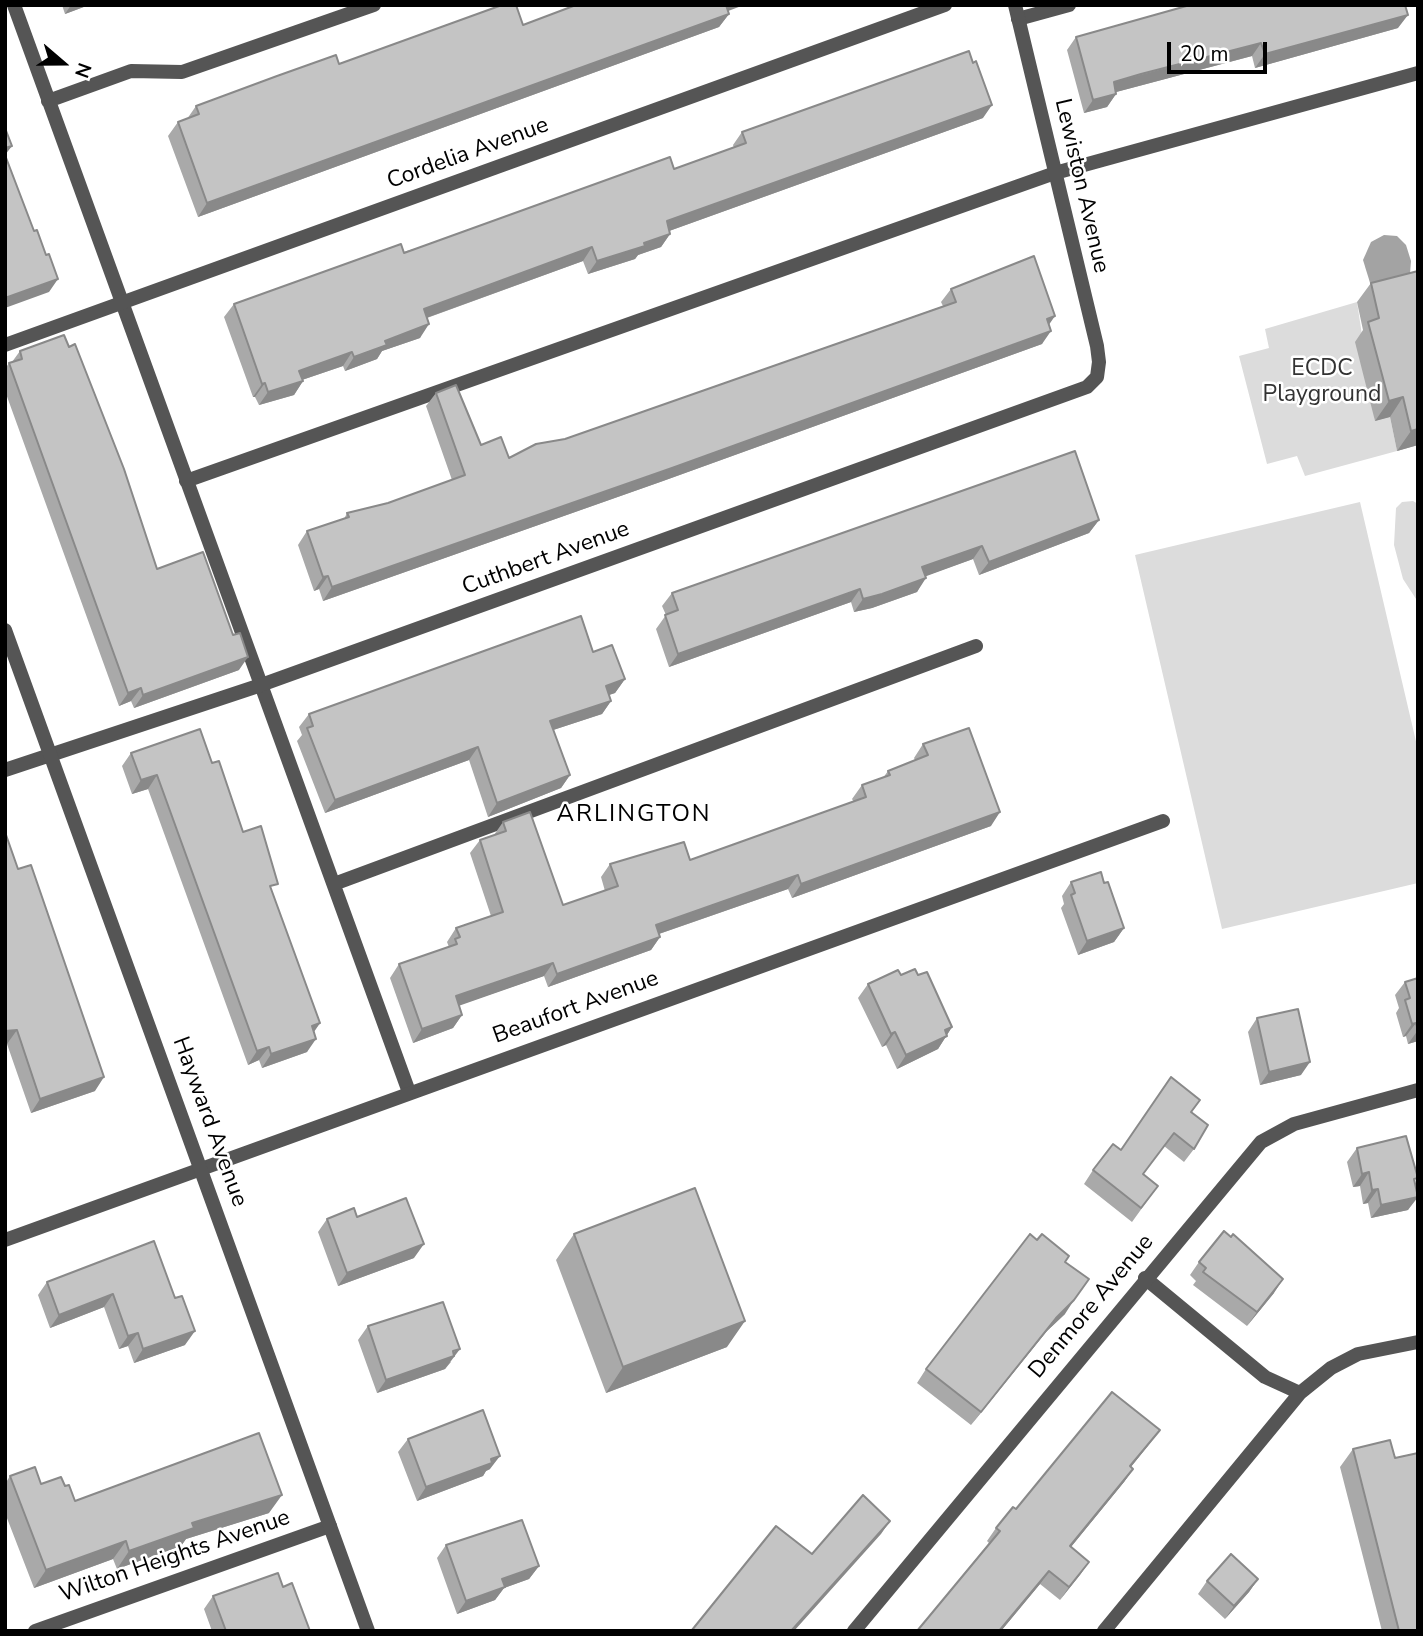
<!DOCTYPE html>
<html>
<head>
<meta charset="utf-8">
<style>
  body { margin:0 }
  #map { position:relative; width:1423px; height:1636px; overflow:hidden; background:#fff; font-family:"Nunito Sans",sans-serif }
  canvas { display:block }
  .frame { position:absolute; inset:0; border:7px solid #000; pointer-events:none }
  .north { position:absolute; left:28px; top:28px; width:70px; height:70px; -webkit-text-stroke:5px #fff; paint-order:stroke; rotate:110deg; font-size:19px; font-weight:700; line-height:28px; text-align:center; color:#000 }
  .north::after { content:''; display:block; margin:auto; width:24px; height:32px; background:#000; clip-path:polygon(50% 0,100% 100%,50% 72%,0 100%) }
  .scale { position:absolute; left:1167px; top:42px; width:100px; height:32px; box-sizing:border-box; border:4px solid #000; border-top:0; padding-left:9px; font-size:21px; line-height:24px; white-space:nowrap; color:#000; -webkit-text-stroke:5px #fff; paint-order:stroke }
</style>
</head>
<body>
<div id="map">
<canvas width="1423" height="1636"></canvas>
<div class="frame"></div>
<div class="north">N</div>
<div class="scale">20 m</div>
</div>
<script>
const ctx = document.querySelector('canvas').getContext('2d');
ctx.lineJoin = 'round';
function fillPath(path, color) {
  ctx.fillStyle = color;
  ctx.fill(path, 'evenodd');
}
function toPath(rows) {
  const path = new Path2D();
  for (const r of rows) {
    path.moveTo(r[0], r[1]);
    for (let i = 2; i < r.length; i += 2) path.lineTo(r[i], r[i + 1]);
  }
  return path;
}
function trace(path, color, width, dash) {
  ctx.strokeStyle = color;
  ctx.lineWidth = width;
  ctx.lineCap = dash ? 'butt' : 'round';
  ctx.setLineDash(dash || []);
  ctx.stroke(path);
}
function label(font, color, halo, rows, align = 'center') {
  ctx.font = font + ' "Nunito Sans",sans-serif';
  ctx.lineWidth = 5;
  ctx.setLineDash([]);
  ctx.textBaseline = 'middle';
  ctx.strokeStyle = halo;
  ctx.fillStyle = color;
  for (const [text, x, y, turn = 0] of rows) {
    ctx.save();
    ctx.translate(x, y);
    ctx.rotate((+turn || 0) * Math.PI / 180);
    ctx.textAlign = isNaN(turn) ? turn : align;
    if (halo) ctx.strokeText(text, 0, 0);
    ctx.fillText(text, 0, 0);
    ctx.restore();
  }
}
fillPath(toPath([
  [1357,302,1375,421,1390,417,1397,451,1305,476,1297,456,1267,464,1239,356,1269,348,1265,329],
  [1413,501,1418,504,1418,602,1403,579,1394,545,1396,508,1402,502],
  [1360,502,1418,750,1418,883,1222,929,1135,555]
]), '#dcdcdc');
fillPath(toPath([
  [1384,235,1397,236,1406,245,1411,261,1410,274,1371,286,1363,260,1371,242]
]), '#a3a3a3');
trace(toPath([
  [14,5,409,1092],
  [1018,19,1069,5],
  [48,101,131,71,182,72,374,5],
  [186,481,1055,173],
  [334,884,976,646],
  [1145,1278,1265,1377,1300,1393],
  [1104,1631,1300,1393,1331,1368,1358,1354,1418,1342]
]), '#555', 14);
trace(toPath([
  [1055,173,1418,73],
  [5,345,945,5],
  [5,770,261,685,1087,387,1097,377,1099,362,1097,346,1015,5],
  [5,1240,1163,821],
  [35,1631,330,1526],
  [854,1631,1261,1142,1294,1124,1418,1090]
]), '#555', 14);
trace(toPath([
  [5,630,368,1631]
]), '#555', 14);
fillPath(toPath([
  [62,5,89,5,65,14],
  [728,11,729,14,719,27,198,217,168,136,178,122,187,119,196,106,339,64,523,25],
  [1398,28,1255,68,1252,56,1116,92,1116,94,1107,107,1084,113,1067,50,1076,37],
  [983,118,669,231,670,234,661,247,638,255,635,259,588,274,583,261,427,318,420,338,382,351,377,359,345,371,343,366,302,380,303,381,294,395,259,405,255,397,253,397,224,317,234,304,674,169,734,148,733,145,742,132],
  [1418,271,1418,445,1397,451,1390,417,1375,421,1355,342,1363,330,1357,302,1371,283],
  [951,289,1049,325,1042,344,663,481,323,601,319,589,314,591,298,545,307,531,344,519,347,513,388,503,452,480,426,406,436,393,481,445,509,458,565,439,943,306,941,302],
  [20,351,157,569,239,670,134,708,131,701,119,706,5,391,5,369,9,363,12,362],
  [1099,520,1089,533,979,575,973,559,925,576,917,592,872,608,854,612,851,602,669,667,656,629,666,615,662,606,672,593],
  [593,652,625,679,615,693,609,695,611,701,602,714,553,730,570,775,561,788,488,817,469,760,325,813,297,741,302,735,299,727,309,714],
  [923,744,991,826,792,898,788,889,659,934,660,937,651,950,548,987,544,976,459,1005,462,1015,453,1028,413,1043,390,978,399,964,449,947,447,942,456,928,491,916,470,853,480,840,494,835,503,822,563,905,605,891,601,877,610,864,690,860,854,802,852,799,862,785,883,778,888,771,915,760,914,758],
  [131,753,212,763,243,832,272,891,320,1023,314,1032,307,1052,262,1068,259,1060,248,1065,148,789,132,794,122,766],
  [5,832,95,1091,31,1113,7,1044,5,1044],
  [1071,882,1104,883,1124,928,1114,942,1078,955,1061,908,1064,904,1062,896],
  [901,975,918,975,952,1027,938,1049,897,1069,886,1045,882,1047,858,998,868,984],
  [1418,978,1418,1041,1408,1044,1406,1036,1403,1037,1396,1013,1399,1008,1395,995,1405,982],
  [1257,1018,1301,1075,1260,1085,1248,1032],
  [1200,1100,1192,1112,1194,1149,1184,1162,1164,1146,1143,1174,1158,1186,1132,1222,1084,1184,1093,1170,1121,1150],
  [1357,1148,1415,1183,1408,1210,1371,1218,1368,1203,1363,1204,1360,1186,1353,1187,1347,1162],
  [327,1219,414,1258,338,1286,318,1232],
  [574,1234,727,1347,606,1393,556,1260],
  [1231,1237,1274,1293,1247,1326,1193,1285,1196,1281,1190,1275,1199,1262],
  [154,1241,185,1345,134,1363,128,1346,119,1349,104,1307,50,1328,38,1295,47,1282],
  [1065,1262,1065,1314,1047,1331,971,1425,917,1383,926,1369],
  [368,1326,451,1362,445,1369,377,1393,358,1340],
  [408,1439,490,1469,486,1471,483,1476,417,1501,398,1452],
  [1150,1443,1131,1467,1133,1469,1124,1482,1071,1547,1089,1562,1060,1600,1040,1584,1001,1631,917,1631,989,1543,987,1541,996,1528,1016,1509],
  [1353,1449,1395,1458,1418,1631,1382,1631,1340,1467],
  [10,1476,41,1484,65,1486,75,1501,269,1513,186,1539,181,1546,117,1569,113,1559,34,1588,5,1513,5,1484],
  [446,1545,539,1566,529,1579,504,1588,495,1600,457,1614,437,1558],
  [1258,1579,1249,1592,1225,1619,1198,1594,1207,1581],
  [283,1587,310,1631,212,1631,204,1609,213,1596]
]), '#a9a9a9');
fillPath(toPath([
  [71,5,89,5,65,14],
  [722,5,744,5,715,16],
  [729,14,719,27,198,217,207,203],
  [1408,15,1398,28,1255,68,1265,54],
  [1261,43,1252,56,1105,95,1114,82],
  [1116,94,1107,107,1084,113,1093,100],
  [992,105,983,118,658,235,667,221],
  [12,146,5,155,5,148],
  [670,234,661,247,638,255,635,259,588,274,597,261],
  [592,247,583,261,415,322,424,309],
  [58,279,49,292,5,308,5,298],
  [1055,316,1046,329,1047,319],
  [429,324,420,338,382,351,377,359,345,371,354,357,385,341],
  [1051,331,1042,344,663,481,323,601,332,587],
  [352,352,343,366,290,384,299,371],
  [303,381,294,395,259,405,268,392],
  [265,383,255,397,253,397,262,384],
  [1403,397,1390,417,1375,421,1389,401],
  [1418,429,1418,445,1397,451,1411,431],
  [1099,520,1089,533,979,575,989,562],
  [982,546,973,559,913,581,922,567],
  [328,576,319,589,314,591,323,577],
  [926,578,917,592,872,608,854,612,863,599],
  [860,589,851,602,669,667,678,654],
  [248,657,239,670,134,708,143,695],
  [625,679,615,693,597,699,606,686],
  [141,688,131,701,119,706,128,693],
  [611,701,602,714,541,734,550,721],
  [478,747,469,760,325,813,335,800],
  [157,775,148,789,132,794,141,780],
  [570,775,561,788,488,817,497,803],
  [1000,812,991,826,792,898,801,884],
  [798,875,788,889,647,938,656,925],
  [1124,928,1114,942,1078,955,1087,941],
  [660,937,651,950,548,987,557,974],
  [553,963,544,976,447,1010,456,996],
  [462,1015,453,1028,413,1043,422,1029],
  [320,1023,310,1037,312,1026],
  [1416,1023,1406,1036,1403,1037,1412,1024],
  [952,1027,938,1049,897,1069,906,1055,945,1030],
  [17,1030,7,1044,5,1044,5,1031],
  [1418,1030,1418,1041,1408,1044],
  [895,1032,886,1045,882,1047,891,1034],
  [316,1039,307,1052,262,1068,271,1054],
  [269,1047,259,1060,248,1065,257,1051],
  [1310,1062,1301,1075,1260,1085,1269,1072],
  [104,1077,95,1091,31,1113,40,1099],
  [1369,1172,1360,1186,1353,1187,1362,1174],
  [1378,1189,1368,1203,1363,1204,1372,1190],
  [1418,1197,1408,1210,1371,1218,1381,1205],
  [424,1244,414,1258,338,1286,347,1273],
  [1283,1279,1274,1293,1247,1326,1257,1312],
  [113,1294,104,1307,50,1328,59,1315],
  [1074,1300,1065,1314,1047,1331,971,1425,981,1412,1056,1318],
  [745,1321,727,1347,606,1393,623,1367],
  [195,1331,185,1345,134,1363,143,1349],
  [138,1333,128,1346,119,1349,128,1336],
  [460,1349,445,1369,377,1393,386,1380],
  [1160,1430,1150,1443,1121,1479,1130,1466],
  [500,1456,490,1469,486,1471,483,1476,417,1501,426,1487],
  [1133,1469,1124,1482,1061,1559,1070,1546],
  [282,1495,269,1513,186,1539,181,1546,117,1569,129,1551,192,1523],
  [890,1521,881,1534,794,1631,791,1631],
  [126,1541,113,1559,34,1588,46,1570],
  [1089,1562,1080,1575,1060,1600,1069,1587],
  [539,1566,529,1579,504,1588,495,1600,457,1614,466,1601,502,1579],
  [1049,1571,1040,1584,1001,1631,999,1631],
  [1258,1579,1249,1592,1225,1619,1234,1606]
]), '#898989');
const building = toPath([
  [502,5,516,5,523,25,576,5,726,5,729,14,207,203,178,122,199,114,196,106,277,76,336,55,339,64,502,5],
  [1190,5,1405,5,1408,15,1265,54,1261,43,1141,74,1114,82,1116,94,1093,100,1076,37,1190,5],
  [969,51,973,63,976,61,992,105,667,221,670,234,644,243,645,246,597,261,592,247,424,309,429,324,385,341,387,345,354,357,352,352,299,371,303,381,268,392,265,383,262,384,234,304,401,244,404,253,670,157,674,169,746,143,742,132,969,51],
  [5,128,12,146,5,148,5,128],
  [5,155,34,231,37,230,46,255,49,254,58,279,5,298,5,155],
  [1034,256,1055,316,1047,319,1051,331,672,468,332,587,328,576,323,577,307,531,349,517,347,513,388,503,465,475,436,393,456,385,481,445,501,437,509,458,536,444,565,439,956,302,951,289,1034,256],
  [1418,271,1418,429,1411,431,1403,397,1389,401,1368,322,1379,318,1371,283,1418,271],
  [64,335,69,347,75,344,124,469,157,569,203,552,233,635,240,633,248,657,143,695,141,688,128,693,9,363,22,359,20,351,64,335],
  [1075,451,1099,520,989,562,982,546,922,567,926,578,882,594,863,599,860,589,678,654,665,615,678,610,672,593,1075,451],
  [581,616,593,652,612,645,625,679,606,686,611,701,550,721,570,775,497,803,478,747,335,800,307,728,313,726,309,714,581,616],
  [969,728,1000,812,801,884,798,875,656,925,660,937,557,974,553,963,456,996,462,1015,422,1029,399,964,457,944,455,939,460,937,456,928,503,912,480,840,506,831,503,822,530,812,563,905,618,886,610,864,684,842,690,860,866,797,862,785,890,775,888,771,928,755,923,744,969,728],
  [200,729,212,763,219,761,243,832,261,826,278,884,270,886,320,1023,312,1026,316,1039,271,1054,269,1047,257,1051,157,775,141,780,131,753,200,729],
  [5,832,18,869,31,865,104,1077,40,1099,17,1030,5,1031,5,832],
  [1101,872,1104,883,1108,882,1124,928,1087,941,1071,895,1075,893,1071,882,1101,872],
  [915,969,918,975,927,972,952,1027,945,1030,947,1036,906,1055,895,1032,891,1034,868,984,898,970,901,975,915,969],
  [1418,978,1418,1030,1416,1023,1412,1024,1405,1000,1410,998,1405,982,1418,978],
  [1298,1009,1310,1062,1269,1072,1257,1018,1298,1009],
  [1171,1077,1200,1100,1191,1112,1208,1125,1194,1149,1174,1133,1143,1174,1158,1186,1141,1208,1093,1170,1113,1144,1121,1150,1171,1077],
  [1406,1136,1418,1178,1414,1179,1418,1197,1381,1205,1378,1189,1372,1190,1369,1172,1362,1174,1357,1148,1406,1136],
  [695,1188,745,1321,623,1367,574,1234,695,1188],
  [406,1198,424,1244,347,1273,327,1219,354,1208,357,1217,406,1198],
  [1224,1231,1231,1237,1233,1234,1283,1279,1257,1312,1203,1272,1206,1268,1199,1262,1224,1231],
  [1030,1234,1037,1240,1042,1234,1069,1256,1065,1262,1089,1279,1074,1300,1056,1318,981,1412,926,1369,1030,1234],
  [154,1241,175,1298,182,1296,195,1331,143,1349,138,1333,128,1336,113,1294,59,1315,47,1282,154,1241],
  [443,1302,460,1349,453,1351,454,1356,386,1380,368,1326,443,1302],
  [1112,1392,1160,1430,1130,1466,1133,1469,1070,1546,1089,1562,1069,1587,1049,1571,999,1631,917,1631,1000,1531,996,1528,1013,1507,1016,1509,1112,1392],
  [483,1410,500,1456,491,1459,492,1463,426,1487,408,1439,483,1410],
  [259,1433,282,1495,192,1523,194,1528,129,1551,126,1541,46,1570,10,1476,35,1467,41,1484,61,1477,65,1486,69,1485,75,1501,259,1433],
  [1390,1440,1395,1458,1418,1453,1418,1631,1399,1631,1353,1449,1390,1440],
  [863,1495,890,1521,791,1631,692,1630,776,1526,812,1554,863,1495],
  [522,1520,539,1566,502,1579,505,1587,466,1601,446,1545,522,1520],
  [1231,1554,1258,1579,1234,1606,1207,1581,1231,1554],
  [278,1573,283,1587,292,1583,310,1631,226,1631,213,1596,278,1573]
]);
fillPath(building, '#c4c4c4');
trace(building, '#898989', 2);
label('23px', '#000', '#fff', [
  ["Cordelia Avenue",468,154,-20],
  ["Lewiston Avenue",1081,186,77],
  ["Cuthbert Avenue",546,559,-20],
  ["Beaufort Avenue",576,1008,-20],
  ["Hayward Avenue",209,1122,70],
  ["Denmore Avenue",1092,1307,-50],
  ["Wilton Heights Avenue",175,1557,-19]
]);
label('23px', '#333', '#fff', [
  ["ECDC",1322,369],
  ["Playground",1322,395]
]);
ctx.letterSpacing = '2px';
label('24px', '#000', '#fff', [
  ["ARLINGTON",634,815]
]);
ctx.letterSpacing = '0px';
</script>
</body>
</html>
